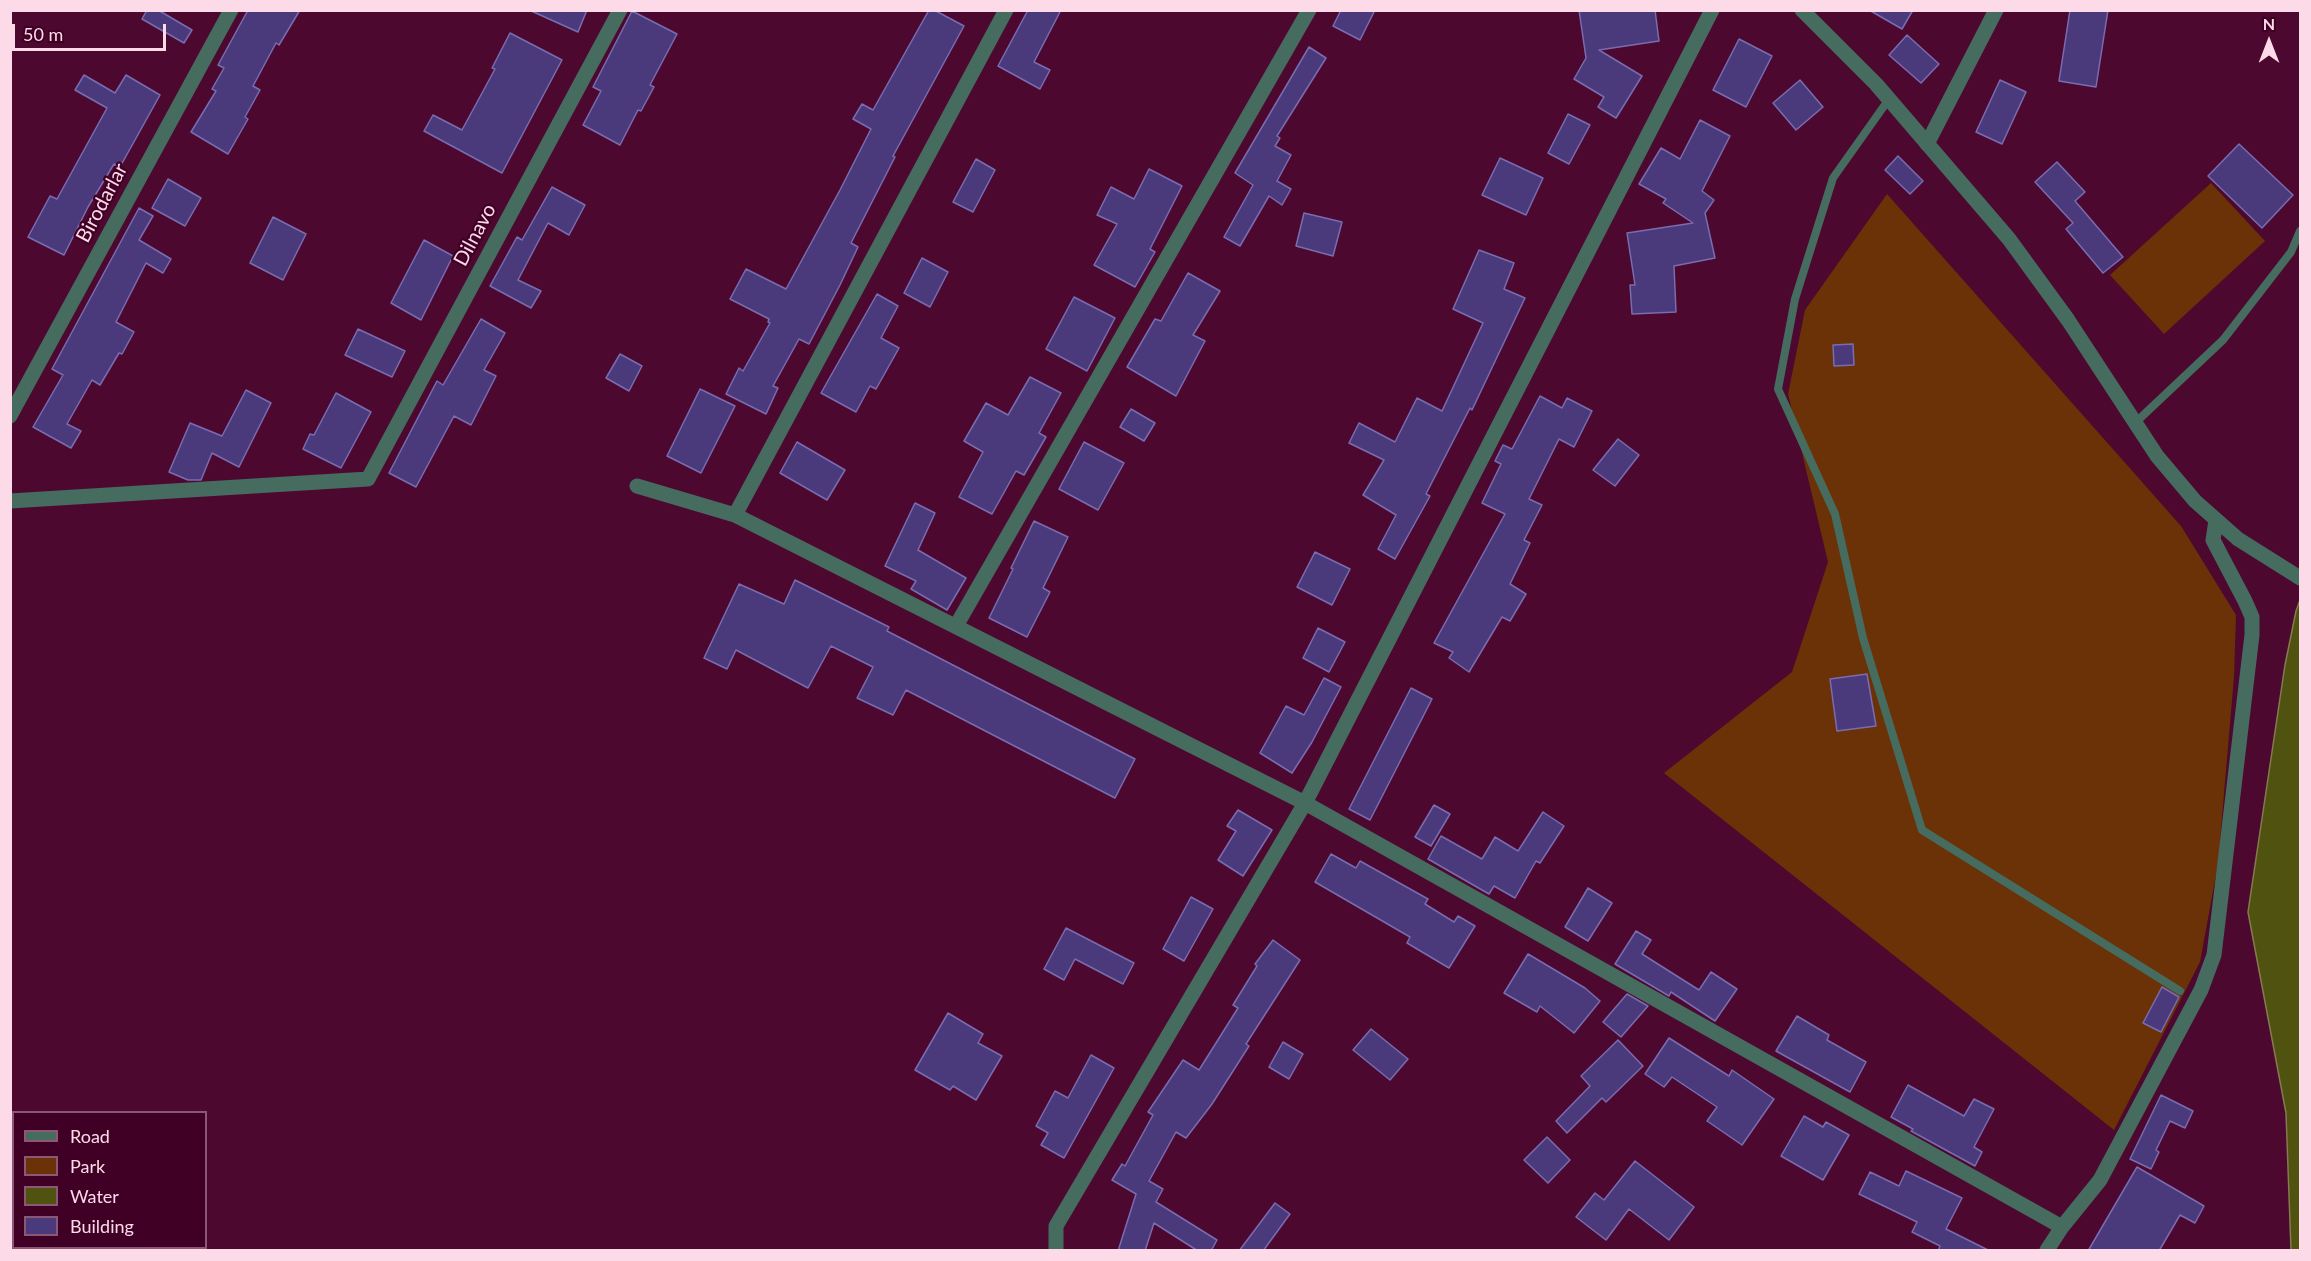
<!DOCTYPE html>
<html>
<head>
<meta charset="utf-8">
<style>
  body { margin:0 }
  #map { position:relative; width:2311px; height:1261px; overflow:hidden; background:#4c082f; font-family:Lato,sans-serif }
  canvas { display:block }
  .frame { position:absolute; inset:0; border:12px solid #fcdae8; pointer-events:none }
  .legend { position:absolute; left:12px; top:1111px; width:195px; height:138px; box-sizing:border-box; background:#400025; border:2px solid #8b5773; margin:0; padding:8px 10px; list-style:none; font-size:18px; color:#fcdae8 }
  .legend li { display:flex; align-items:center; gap:12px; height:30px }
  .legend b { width:30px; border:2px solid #8b5773 }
  .north { position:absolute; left:2239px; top:12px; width:60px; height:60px; -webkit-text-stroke:4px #400025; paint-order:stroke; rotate:0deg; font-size:16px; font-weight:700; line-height:24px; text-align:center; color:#fcdae8 }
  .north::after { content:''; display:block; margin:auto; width:21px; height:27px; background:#fcdae8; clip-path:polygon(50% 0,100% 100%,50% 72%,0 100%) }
  .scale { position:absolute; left:12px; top:24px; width:154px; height:27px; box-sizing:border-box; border:3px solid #fcdae8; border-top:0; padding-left:8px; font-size:18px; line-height:21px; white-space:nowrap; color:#fcdae8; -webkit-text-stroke:4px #400025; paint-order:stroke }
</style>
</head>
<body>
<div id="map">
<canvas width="2311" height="1261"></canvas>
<div class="frame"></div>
<ul class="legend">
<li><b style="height:8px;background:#466b5f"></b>Road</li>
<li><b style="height:16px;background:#6a3206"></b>Park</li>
<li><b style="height:16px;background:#50520f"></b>Water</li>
<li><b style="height:16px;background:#4a3a7c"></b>Building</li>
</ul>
<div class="north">N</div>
<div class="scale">50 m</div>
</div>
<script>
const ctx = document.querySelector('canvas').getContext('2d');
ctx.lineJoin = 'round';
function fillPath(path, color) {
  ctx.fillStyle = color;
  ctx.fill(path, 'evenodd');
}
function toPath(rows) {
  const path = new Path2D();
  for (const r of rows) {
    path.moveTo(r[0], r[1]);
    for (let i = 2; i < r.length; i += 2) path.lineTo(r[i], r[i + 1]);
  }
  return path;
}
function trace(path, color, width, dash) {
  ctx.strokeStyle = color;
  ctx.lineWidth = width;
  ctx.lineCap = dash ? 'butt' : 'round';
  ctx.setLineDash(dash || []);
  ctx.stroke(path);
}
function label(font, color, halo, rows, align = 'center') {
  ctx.font = font + ' Lato,sans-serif';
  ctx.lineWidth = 4.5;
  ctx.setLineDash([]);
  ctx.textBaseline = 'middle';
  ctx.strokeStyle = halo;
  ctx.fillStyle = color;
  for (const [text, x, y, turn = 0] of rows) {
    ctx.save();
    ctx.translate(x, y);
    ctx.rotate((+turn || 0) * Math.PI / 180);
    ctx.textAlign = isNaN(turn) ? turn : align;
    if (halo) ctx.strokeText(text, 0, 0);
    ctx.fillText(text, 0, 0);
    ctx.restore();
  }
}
fillPath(toPath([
  [2211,183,2265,241,2164,334,2110,275],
  [1887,194,2181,526,2236,615,2234,677,2218,864,2200,962,2114,1130,1664,773,1792,672,1828,562,1788,394,1805,310]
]), '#6a3206');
const water = toPath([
  [2300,600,2300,1250,2291,1250,2286,1113,2248,912,2285,665,2296,611,2300,600]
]);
fillPath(water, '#50520f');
trace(water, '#847b50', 1.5);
const building = toPath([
  [147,10,158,10,192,30,184,43,142,19,147,10],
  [248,10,300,10,279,45,276,43,253,86,260,90,245,117,248,119,228,154,191,132,216,91,212,89,224,68,218,65,248,10],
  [529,10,587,10,578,32,529,10],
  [929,10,934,10,964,26,893,156,895,157,851,243,858,247,840,285,809,344,799,339,773,386,778,388,766,414,726,394,739,368,743,371,770,323,768,322,769,319,730,299,746,269,786,289,840,190,871,129,853,119,862,104,873,110,929,10],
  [1028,10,1061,10,1034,62,1050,70,1040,89,998,66,1028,10],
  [1341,10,1375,10,1360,40,1333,26,1341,10],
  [1579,10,1655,10,1659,41,1599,50,1642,76,1616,118,1598,107,1604,97,1574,79,1586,58,1579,10],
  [1869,10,1913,10,1902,29,1869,10],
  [2070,10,2108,10,2096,87,2059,81,2070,10],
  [632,11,677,34,650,85,654,87,641,111,638,110,620,145,583,125,601,91,593,87,632,11],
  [510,33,562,60,502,173,424,131,433,115,462,130,495,69,492,68,510,33],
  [1907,35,1939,64,1921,83,1889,55,1907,35],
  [1739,39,1772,56,1746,107,1713,90,1739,39],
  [1309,47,1326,58,1277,136,1280,138,1275,146,1291,155,1277,181,1291,189,1282,205,1269,196,1240,246,1224,237,1253,185,1235,173,1309,47],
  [84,75,115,93,126,75,160,95,120,167,114,164,88,207,64,255,28,237,50,196,57,199,107,108,75,90,84,75],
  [1800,80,1823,107,1796,130,1773,103,1800,80],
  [2000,80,2026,92,2002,144,1976,132,2000,80],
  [1568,114,1590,125,1569,164,1548,153,1568,114],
  [1700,120,1730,136,1702,191,1714,200,1705,213,1715,258,1674,266,1676,312,1632,314,1630,285,1635,285,1627,233,1693,223,1663,203,1666,199,1639,184,1661,148,1680,159,1700,120],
  [2239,144,2293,195,2262,228,2208,176,2239,144],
  [1898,156,1923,181,1910,194,1885,170,1898,156],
  [1500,158,1543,178,1526,215,1482,195,1500,158],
  [976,159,995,170,973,212,953,202,976,159],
  [2057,162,2085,192,2075,201,2123,257,2103,273,2066,229,2073,223,2035,182,2057,162],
  [1149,169,1182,186,1150,249,1155,252,1135,287,1094,265,1117,224,1097,215,1111,187,1134,199,1149,169],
  [168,179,201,198,185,226,152,208,168,179],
  [552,187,585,205,569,235,548,223,518,280,541,291,531,308,490,286,517,237,522,240,552,187],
  [139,208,153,216,139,240,171,259,163,273,146,263,116,322,134,332,122,354,119,353,100,385,92,380,67,424,81,431,71,448,33,427,63,375,52,369,139,208],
  [1304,213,1342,222,1333,256,1296,246,1304,213],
  [273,217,306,234,283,280,250,263,273,217],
  [424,240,453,256,421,320,391,303,424,240],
  [1479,250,1514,263,1504,289,1525,298,1472,410,1470,408,1426,494,1430,496,1395,559,1378,549,1396,515,1363,495,1384,460,1349,443,1359,423,1395,442,1417,398,1442,411,1483,323,1453,309,1479,250],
  [922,258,948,272,930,307,904,293,922,258],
  [1188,273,1220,291,1193,335,1205,341,1176,396,1127,367,1155,319,1161,321,1188,273],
  [877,294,898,306,881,338,899,348,876,389,870,386,856,412,821,393,877,294],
  [1074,297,1115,318,1087,371,1046,349,1074,297],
  [481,319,505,333,484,370,496,376,471,425,454,416,416,487,389,473,437,381,443,385,481,319],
  [358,329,405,351,392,377,345,355,358,329],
  [1853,344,1854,365,1834,366,1833,345,1853,344],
  [620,354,642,366,629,391,606,378,620,354],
  [1030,377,1061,393,1039,433,1046,437,1024,475,1016,471,992,514,959,497,983,452,964,441,986,403,1008,415,1030,377],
  [700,389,735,406,701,473,667,456,700,389],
  [246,390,271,403,239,467,212,453,201,480,188,480,169,472,190,423,222,436,246,390],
  [336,393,371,412,341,468,303,449,310,434,314,435,336,393],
  [1540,396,1562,408,1567,398,1592,411,1574,447,1559,439,1529,499,1542,505,1524,540,1530,543,1510,584,1526,594,1510,621,1502,617,1469,672,1449,658,1453,652,1434,643,1505,514,1482,503,1501,464,1495,461,1503,445,1512,449,1540,396],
  [1131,409,1155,423,1144,441,1120,427,1131,409],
  [1618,439,1639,455,1615,486,1593,470,1618,439],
  [797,442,845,470,827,500,780,473,797,442],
  [1084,442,1124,463,1098,510,1059,489,1084,442],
  [915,503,935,513,918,550,966,578,947,610,911,589,916,581,885,566,915,503],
  [1034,521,1068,537,1043,588,1050,592,1027,637,989,618,1013,569,1011,568,1034,521],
  [1315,552,1350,569,1332,605,1297,587,1315,552],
  [795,580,889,627,887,631,1135,759,1115,798,906,690,893,715,857,698,873,667,831,646,808,688,736,650,727,669,704,658,739,584,784,604,795,580],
  [1318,628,1345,642,1329,672,1303,658,1318,628],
  [1867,674,1876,726,1837,731,1830,679,1867,674],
  [1324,678,1341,687,1312,742,1292,773,1260,753,1286,706,1304,715,1324,678],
  [1411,688,1432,699,1370,820,1349,809,1411,688],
  [1434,805,1450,814,1431,846,1415,837,1434,805],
  [1238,810,1272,830,1243,876,1218,860,1236,831,1227,826,1238,810],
  [1543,812,1564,826,1540,863,1536,861,1515,898,1494,886,1489,894,1428,859,1441,836,1482,859,1495,837,1518,851,1543,812],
  [1331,854,1356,868,1360,861,1428,899,1425,904,1454,922,1458,916,1475,926,1449,968,1407,943,1410,937,1315,882,1331,854],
  [1588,888,1612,903,1588,941,1565,927,1588,888],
  [1191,897,1213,909,1184,961,1163,949,1191,897],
  [1066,928,1134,963,1123,984,1075,959,1064,980,1044,969,1066,928],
  [1636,931,1651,940,1642,954,1699,990,1711,972,1737,989,1715,1021,1671,992,1669,996,1615,964,1636,931],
  [1273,940,1300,960,1246,1044,1249,1046,1212,1104,1186,1138,1176,1132,1149,1181,1163,1189,1156,1202,1217,1240,1211,1251,1198,1251,1154,1223,1145,1251,1118,1251,1136,1194,1112,1180,1122,1164,1125,1166,1153,1115,1148,1112,1183,1060,1199,1070,1238,1008,1233,1005,1257,966,1255,964,1273,940],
  [1528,954,1585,988,1600,1001,1574,1033,1540,1006,1537,1012,1504,993,1528,954],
  [2162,987,2179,997,2161,1032,2143,1023,2162,987],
  [1627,994,1648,1006,1621,1037,1603,1022,1627,994],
  [948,1013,983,1034,978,1043,1002,1056,976,1100,953,1086,950,1090,915,1070,948,1013],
  [1797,1016,1829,1035,1827,1040,1866,1062,1850,1092,1776,1051,1797,1016],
  [1371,1029,1408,1059,1390,1080,1353,1050,1371,1029],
  [1669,1038,1729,1076,1732,1070,1774,1099,1742,1145,1707,1121,1717,1107,1672,1077,1664,1087,1645,1074,1669,1038],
  [1618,1040,1643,1066,1606,1102,1602,1098,1567,1133,1556,1121,1590,1086,1581,1076,1618,1040],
  [1283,1042,1303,1054,1289,1079,1269,1067,1283,1042],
  [1091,1055,1114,1068,1064,1158,1041,1145,1048,1133,1036,1126,1055,1091,1068,1098,1091,1055],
  [1908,1085,1964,1116,1974,1099,1994,1109,1974,1147,1982,1152,1975,1166,1911,1131,1913,1129,1891,1117,1908,1085],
  [2161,1095,2193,1111,2185,1128,2170,1121,2156,1150,2159,1152,2151,1169,2130,1159,2161,1095],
  [1804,1116,1823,1127,1826,1122,1849,1135,1823,1180,1781,1156,1804,1116],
  [1547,1137,1570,1160,1548,1183,1524,1160,1547,1137],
  [1635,1161,1694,1207,1669,1240,1629,1209,1606,1240,1576,1217,1595,1193,1604,1200,1635,1161],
  [2137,1167,2204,1206,2195,1223,2180,1215,2159,1251,2088,1251,2137,1167],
  [1906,1171,1962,1198,1946,1229,1990,1251,1938,1251,1940,1246,1912,1232,1917,1222,1859,1194,1870,1172,1899,1186,1906,1171],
  [1275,1203,1290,1214,1263,1251,1239,1251,1275,1203]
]);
fillPath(building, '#4a3a7c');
trace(building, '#7a6cb0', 1.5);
trace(toPath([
  [1889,99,1833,178,1795,299,1778,389,1835,514,1863,638,1922,830,2180,991],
  [2135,423,2223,340,2291,252,2300,231]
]), '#466b5f', 8);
trace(toPath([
  [1927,144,1996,10],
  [10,416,231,10],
  [637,486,735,515,1305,803,2062,1227,2047,1250],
  [10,501,368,479,620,10],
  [735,515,1006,10],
  [956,626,1309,10],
  [2062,1227,2100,1180,2201,990,2214,955,2252,635,2252,617,2245,601,2213,540,2216,520],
  [1056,1250,1056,1226,1305,803,1712,10]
]), '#466b5f', 15);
trace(toPath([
  [1802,10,1876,84,2009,239,2068,320,2157,456,2195,501,2238,539,2300,578]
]), '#466b5f', 15);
label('20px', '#fcdae8', '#400025', [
  ["Birodarlar",102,203,-62],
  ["Dilnavo",475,235,-62]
]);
</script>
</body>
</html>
